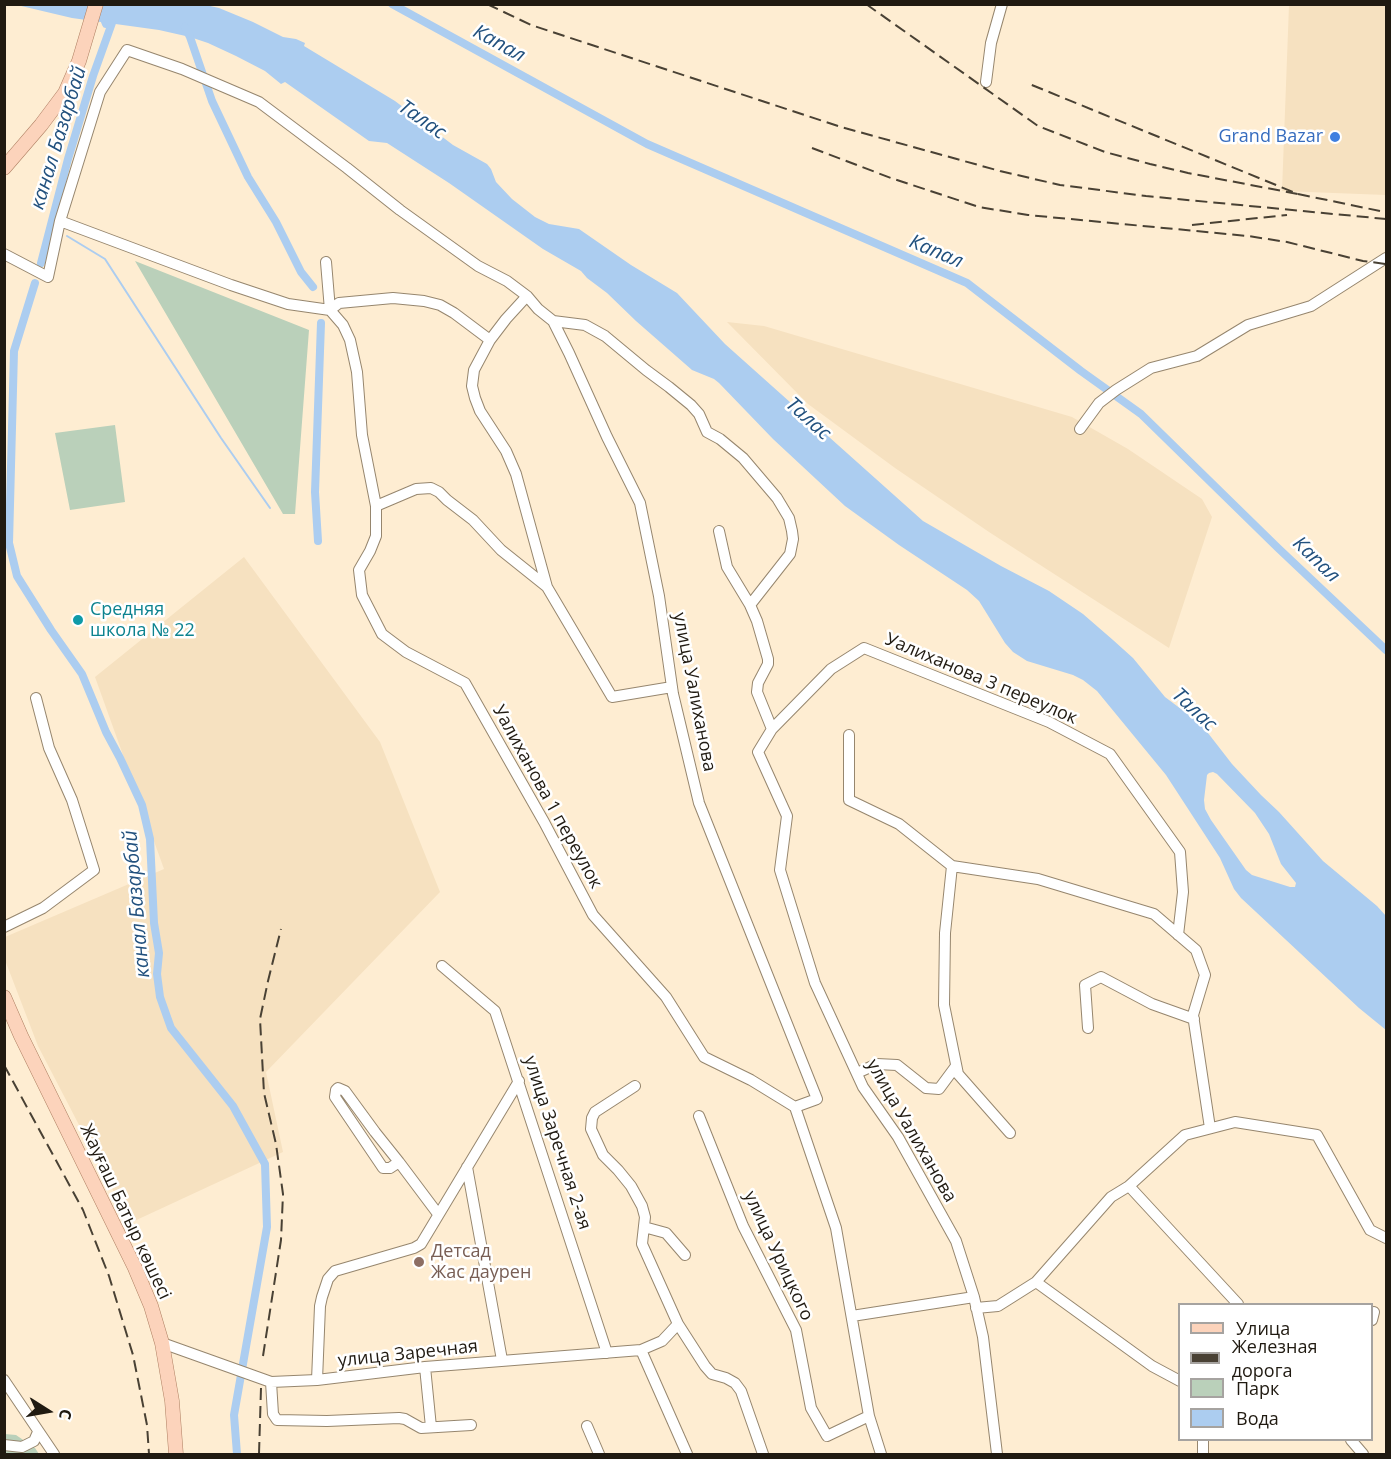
<!DOCTYPE html>
<html>
<head>
<meta charset="utf-8">
<style>
  body { margin:0 }
  #map { position:relative; width:1391px; height:1459px; overflow:hidden; background:#feedd2; font-family:"Open Sans",sans-serif }
  canvas { display:block }
  .frame { position:absolute; inset:0; border:6px solid #201a11; pointer-events:none }
  .legend { position:absolute; left:1178px; top:1303px; width:195px; height:138px; box-sizing:border-box; background:#fff; border:2px solid #a6a3a0; margin:0; padding:8px 10px; list-style:none; font-size:18px; color:#201a11 }
  .legend li { display:flex; align-items:center; gap:12px; height:30px }
  .legend b { width:30px; border:2px solid #a6a3a0 }
  .north { position:absolute; left:18px; top:1381px; width:60px; height:60px; -webkit-text-stroke:4px #fff; paint-order:stroke; rotate:101deg; font-size:16px; font-weight:700; line-height:24px; text-align:center; color:#201a11 }
  .north::after { content:''; display:block; margin:auto; width:21px; height:27px; background:#201a11; clip-path:polygon(50% 0,100% 100%,50% 72%,0 100%) }
</style>
</head>
<body>
<div id="map">
<canvas width="1391" height="1459"></canvas>
<div class="frame"></div>
<ul class="legend">
<li><b style="height:8px;background:#fcd3bb"></b>Улица</li>
<li><b style="height:8px;background:#494134"></b>Железная дорога</li>
<li><b style="height:16px;background:#bad0ba"></b>Парк</li>
<li><b style="height:16px;background:#accdf0"></b>Вода</li>
</ul>
<div class="north">С</div>
</div>
<script>
const ctx = document.querySelector('canvas').getContext('2d');
ctx.lineJoin = 'round';
function fillPath(path, color) {
  ctx.fillStyle = color;
  ctx.fill(path, 'evenodd');
}
function toPath(rows) {
  const path = new Path2D();
  for (const r of rows) {
    path.moveTo(r[0], r[1]);
    for (let i = 2; i < r.length; i += 2) path.lineTo(r[i], r[i + 1]);
  }
  return path;
}
function trace(path, color, width, dash) {
  ctx.strokeStyle = color;
  ctx.lineWidth = width;
  ctx.lineCap = dash ? 'butt' : 'round';
  ctx.setLineDash(dash || []);
  ctx.stroke(path);
}
function label(font, color, halo, rows, align = 'center') {
  ctx.font = font + ' "Open Sans",sans-serif';
  ctx.lineWidth = 5;
  ctx.setLineDash([]);
  ctx.textBaseline = 'middle';
  ctx.strokeStyle = halo;
  ctx.fillStyle = color;
  for (const [text, x, y, turn = 0] of rows) {
    ctx.save();
    ctx.translate(x, y);
    ctx.rotate((+turn || 0) * Math.PI / 180);
    ctx.textAlign = isNaN(turn) ? turn : align;
    if (halo) ctx.strokeText(text, 0, 0);
    ctx.fillText(text, 0, 0);
    ctx.restore();
  }
}
fillPath(toPath([
  [1289,5,1386,5,1386,195,1282,191],
  [727,322,764,326,1072,417,1128,449,1202,499,1212,517,1169,648,989,532,895,468,808,404],
  [244,557,380,742,440,892,266,1072,283,1152,130,1223,38,1046,5,960,5,937,164,869,95,677]
]), '#f6e1c0');
fillPath(toPath([
  [135,261,309,330,295,514,283,514],
  [115,425,125,502,70,510,55,433],
  [5,1434,16,1435,35,1448,39,1454,5,1454]
]), '#bad0ba');
fillPath(toPath([
  [17,5,206,5,219,8,253,22,283,37,296,39,305,43,304,46,395,101,453,145,487,164,491,169,496,182,512,199,535,217,549,224,579,229,631,265,677,293,725,344,923,521,1001,566,1049,591,1083,614,1113,640,1133,658,1165,697,1201,724,1232,764,1261,795,1279,812,1323,861,1377,906,1386,916,1386,1030,1359,1008,1241,898,1234,889,1220,858,1166,775,1097,691,1083,680,1073,675,1027,661,1013,652,1005,643,979,601,967,590,899,545,845,506,773,439,719,383,714,379,692,370,636,321,607,293,587,278,581,271,543,249,449,183,387,143,369,141,285,82,281,84,265,71,236,56,208,43,190,37,159,30,72,18],
  [1213,772,1217,774,1255,813,1269,834,1281,864,1296,883,1295,887,1290,887,1252,875,1246,870,1211,820,1205,809,1204,800,1207,775,1209,773]
]), '#accdf0');
trace(toPath([
  [67,236,105,259,221,438,270,508]
]), '#accdf0', 2);
trace(toPath([
  [392,4,647,144,967,283,1081,371,1141,414,1278,548,1386,650],
  [185,27,190,37,212,101,248,177,276,222,301,272,313,287],
  [41,263,68,159,93,76,112,23,106,24,102,14],
  [35,283,14,351,9,543,17,576,51,630,82,674,106,732,120,758,142,805,150,839,154,923,159,953,157,974,160,997,171,1028,233,1106,265,1164,267,1227,234,1415,237,1454],
  [318,541,315,492,321,323]
]), '#accdf0', 8);
const minor = toPath([
  [986,82,991,43,1002,4],
  [60,221,100,92,127,50,182,69,259,102,347,168,400,210,478,266,507,281,527,296,538,309,553,321,569,353,607,437,640,503,659,596,673,694,699,803,817,1099,795,1107],
  [4,254,48,277,60,221,231,285,288,304,330,310,339,303,393,298,424,301,440,305,454,313,490,340],
  [326,262,330,310,343,325,350,340,357,372,362,435,376,506,376,536,370,551,359,570,362,595,382,634,406,652,465,683,544,822,593,915,666,997,704,1057,751,1080,795,1107,836,1228,869,1416,881,1454],
  [527,296,506,319,490,340,474,370,472,386,475,398,480,411,506,451,516,474,547,587,612,697,672,687],
  [553,321,585,325,605,336,646,370,669,387,691,405,699,414,707,432,720,439,743,458,777,498,789,518,792,531,793,539,790,554,750,605],
  [1080,429,1099,403,1116,390,1151,368,1197,356,1248,325,1311,306,1386,258],
  [376,506,416,489,431,488,439,492,447,500,473,520,501,550,546,586],
  [719,531,727,567,750,605,757,621,768,659,768,664,758,683,757,692,772,729,758,752,787,816,780,870,815,983,863,1087,898,1137,956,1241,974,1297,983,1337,997,1454],
  [772,729,831,669,864,648,1049,722,1110,754,1180,852,1183,892,1178,935],
  [849,735,849,800,899,824,952,866,1038,879,1154,914,1196,950,1205,975,1193,1015,1210,1128],
  [952,866,945,933,944,1005,958,1074,1010,1133],
  [4,927,43,908,94,870,72,800,49,748,36,698],
  [442,966,495,1011,607,1353],
  [1088,1028,1085,985,1101,977,1152,1004,1194,1019],
  [857,1073,877,1064,897,1065,926,1088,939,1089,956,1066],
  [635,1086,595,1112,592,1118,591,1129,603,1155,618,1170,631,1186,642,1206,645,1217,642,1244,678,1324,705,1366,712,1374,726,1378,735,1383,741,1391,763,1454],
  [699,1116,743,1226,796,1330,811,1408,827,1436,869,1416],
  [399,1162,390,1168,383,1168,335,1097,336,1090,338,1088,345,1091,375,1132,399,1162,438,1214],
  [467,1167,502,1360],
  [1129,1186,1238,1304],
  [644,1227,666,1233,685,1255],
  [1036,1282,1152,1366,1180,1381],
  [976,1308,998,1306,1036,1282,1111,1197,1129,1186,1185,1135,1235,1122,1317,1135,1370,1230,1386,1238],
  [852,1316,974,1297],
  [1372,1320,1374,1312],
  [162,1343,271,1382,317,1380,425,1367,641,1350,662,1341,678,1324],
  [641,1350,687,1454],
  [425,1367,431,1427],
  [4,1380,54,1454],
  [317,1380,320,1306,322,1297,328,1279,335,1271,414,1248,421,1244,519,1081],
  [271,1382,273,1414,277,1420,327,1421,399,1418,405,1419,421,1428,471,1425],
  [587,1426,599,1454],
  [1351,1440,1363,1454],
  [4,1445,22,1447,34,1441,38,1432],
  [1203,1454,1203,1440]
]);
const major = toPath([
  [4,168,41,125,65,93,79,61,96,4],
  [4,997,21,1036,135,1268,151,1306,162,1343,172,1401,176,1454]
]);
trace(minor, '#96866e', 12);
trace(major, '#ae7f62', 15);
trace(minor, '#fff', 10);
trace(major, '#fcd3bb', 14);
trace(toPath([
  [487,4,531,25,841,127,1000,171,1060,185,1146,196,1386,219],
  [866,4,1038,126,1105,152,1150,164,1188,173,1298,194,1027,83],
  [812,148,891,178,979,207,1028,215,1248,236,1287,242,1363,261,1386,264],
  [1298,194,1380,211],
  [1192,225,1287,215],
  [4,1065,83,1210,109,1276,133,1355,147,1425,149,1454],
  [263,1356,281,1240,283,1194,276,1144,264,1093,260,1019,268,981,281,929],
  [259,1454,261,1388]
]), '#494134', 2, [12, 6]);
for (const [x, y, r, color] of [
  [1335,137,6,"#3f7fe0"],
  [78,620,6,"#0f9aa8"],
  [419,1262,6,"#8d6e63"]
]) {
  const dot = new Path2D();
  dot.arc(x, y, r, 0, 2 * Math.PI);
  ctx.fillStyle = color;
  ctx.fill(dot);
  trace(dot, '#fff', 2);
}
label('18px', '#366cbe', '#fff', [
  ["Grand Bazar",1323,137]
], 'right');
label('18px', '#0d838f', '#fff', [
  ["Средняя",90,610],
  ["школа № 22",90,631]
], 'left');
label('18px', '#201a11', '#fff', [
  ["Уалиханова 3 переулок",981,679,23],
  ["улица Уалиханова",694,692,79],
  ["Уалиханова 1 переулок",547,797,61],
  ["улица Уалиханова",911,1131,60],
  ["улица Заречная 2-ая",557,1143,72],
  ["Жауғаш Батыр көшесі",125,1212,65],
  ["улица Урицкого",778,1256,65],
  ["улица Заречная",408,1354,-6]
]);
label('18px', '#785e54', '#fff', [
  ["Детсад",431,1252],
  ["Жас даурен",431,1273]
], 'left');
label('italic 20px', '#22517e', '#fff', [
  ["Капал",499,44,29],
  ["Талас",422,120,35],
  ["канал Базарбай",59,138,-73],
  ["Капал",936,252,23],
  ["Талас",808,419,42],
  ["Капал",1316,560,44],
  ["Талас",1194,710,43],
  ["канал Базарбай",137,904,-95]
]);
</script>
</body>
</html>
